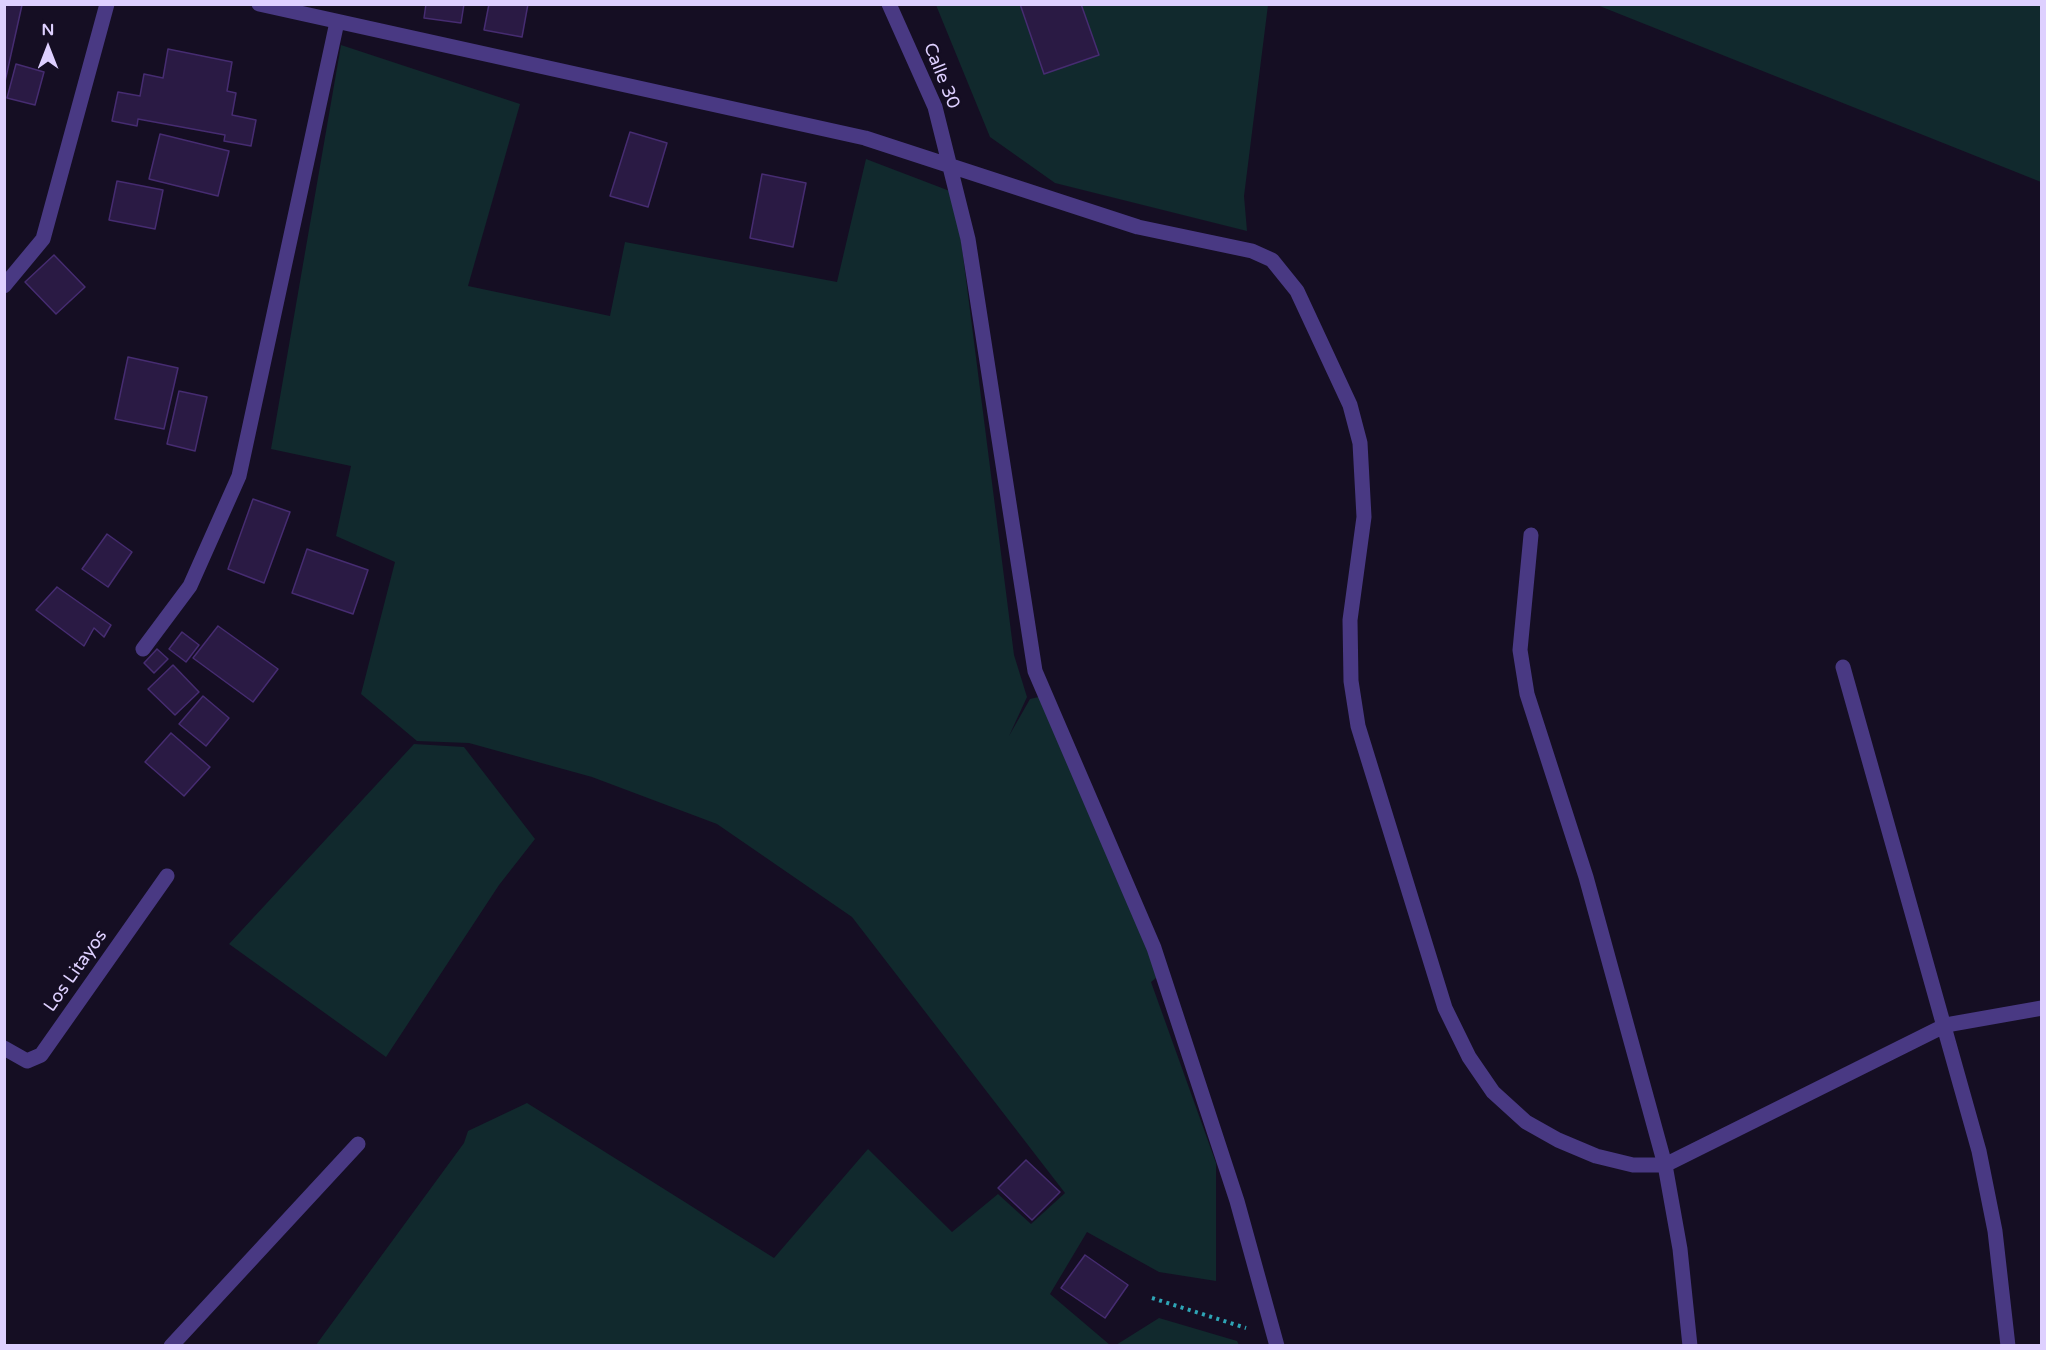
<!DOCTYPE html>
<html>
<head>
<meta charset="utf-8">
<style>
  body { margin:0 }
  #map { position:relative; width:2046px; height:1350px; overflow:hidden; background:#150e23; font-family:"Varela Round",sans-serif }
  canvas { display:block }
  .frame { position:absolute; inset:0; border:6px solid #ded0ff; pointer-events:none }
  .north { position:absolute; left:18px; top:18px; width:60px; height:60px; -webkit-text-stroke:4px #150e23; paint-order:stroke; rotate:0deg; font-size:16px; font-weight:700; line-height:24px; text-align:center; color:#ded0ff }
  .north::after { content:''; display:block; margin:auto; width:21px; height:27px; background:#ded0ff; clip-path:polygon(50% 0,100% 100%,50% 72%,0 100%) }
</style>
</head>
<body>
<div id="map">
<canvas width="2046" height="1350"></canvas>
<div class="frame"></div>
<div class="north">N</div>
</div>
<script>
const ctx = document.querySelector('canvas').getContext('2d');
ctx.lineJoin = 'round';
function fillPath(path, color) {
  ctx.fillStyle = color;
  ctx.fill(path, 'evenodd');
}
function toPath(rows) {
  const path = new Path2D();
  for (const r of rows) {
    path.moveTo(r[0], r[1]);
    for (let i = 2; i < r.length; i += 2) path.lineTo(r[i], r[i + 1]);
  }
  return path;
}
function trace(path, color, width, dash) {
  ctx.strokeStyle = color;
  ctx.lineWidth = width;
  ctx.lineCap = dash ? 'butt' : 'round';
  ctx.setLineDash(dash || []);
  ctx.stroke(path);
}
function label(font, color, halo, rows, align = 'center') {
  ctx.font = font + ' "Varela Round",sans-serif';
  ctx.lineWidth = 4.5;
  ctx.setLineDash([]);
  ctx.textBaseline = 'middle';
  ctx.strokeStyle = halo;
  ctx.fillStyle = color;
  for (const [text, x, y, turn = 0] of rows) {
    ctx.save();
    ctx.translate(x, y);
    ctx.rotate((+turn || 0) * Math.PI / 180);
    ctx.textAlign = isNaN(turn) ? turn : align;
    if (halo) ctx.strokeText(text, 0, 0);
    ctx.fillText(text, 0, 0);
    ctx.restore();
  }
}
fillPath(toPath([
  [936,5,1268,5,1244,196,1247,231,1055,183,990,137],
  [1597,5,2041,5,2041,182],
  [341,45,520,104,468,286,610,316,625,242,837,282,866,159,955,193,1014,655,1027,697,1009,736,1030,699,1047,695,1167,969,1151,982,1216,1163,1216,1281,1159,1272,1087,1232,1050,1294,1110,1345,316,1345,464,1143,468,1131,527,1103,774,1258,868,1149,952,1232,998,1194,1031,1224,1065,1193,852,917,717,824,592,777,469,743,417,741,361,694,395,562,336,536,351,466,271,449],
  [414,744,464,747,535,839,499,885,386,1057,229,944],
  [1159,1318,1237,1341,1239,1345,1116,1345]
]), '#11292d');
const building = toPath([
  [4,4,22,5,4,86,4,4],
  [426,4,464,4,461,23,424,18,426,4],
  [489,4,528,4,522,37,484,30,489,4],
  [1020,4,1081,4,1099,55,1044,74,1020,4],
  [168,49,232,62,227,91,236,93,232,115,256,120,251,146,224,141,225,135,138,119,137,126,112,121,118,92,140,96,144,74,163,78,168,49],
  [16,64,44,72,35,105,7,98,16,64],
  [630,132,667,143,648,207,610,196,630,132],
  [160,134,229,151,218,196,149,179,160,134],
  [762,174,806,183,793,247,750,238,762,174],
  [117,181,163,190,155,229,109,220,117,181],
  [54,255,85,287,56,314,25,282,54,255],
  [128,357,178,368,164,429,115,419,128,357],
  [179,391,207,397,195,451,167,444,179,391],
  [253,499,290,512,264,583,228,569,253,499],
  [107,534,132,552,108,587,82,569,107,534],
  [307,549,368,570,353,614,292,593,307,549],
  [57,587,111,625,104,637,94,628,84,646,36,610,57,587],
  [218,626,278,669,253,702,193,658,218,626],
  [182,632,199,645,186,662,169,649,182,632],
  [157,649,168,659,154,673,144,663,157,649],
  [173,665,199,692,175,715,148,689,173,665],
  [203,696,229,718,206,746,179,724,203,696],
  [171,733,210,767,184,796,145,762,171,733],
  [1026,1160,1060,1192,1032,1220,998,1188,1026,1160],
  [1085,1255,1128,1285,1105,1318,1061,1288,1085,1255]
]);
fillPath(building, '#2a1a44');
trace(building, '#462c71', 1.5);
trace(toPath([
  [1152,1298,1246,1328]
]), '#2ea5b6', 4, [3, 4.5]);
trace(toPath([
  [259,4,865,138,1138,227,1252,251,1272,260,1297,291,1350,405,1360,443,1364,517,1350,620,1351,681,1358,726,1445,1008,1469,1057,1493,1092,1526,1122,1558,1140,1596,1156,1633,1165,1665,1165,1946,1025,2042,1008],
  [889,4,935,107,968,239,1035,671,1154,948,1237,1201,1277,1346],
  [4,286,43,239,107,4],
  [1531,535,1520,650,1527,694,1586,877,1665,1165,1680,1249,1690,1346],
  [143,649,190,586,239,476,337,22],
  [1843,667,1979,1151,1995,1231,2008,1346],
  [4,1048,27,1061,41,1055,167,876],
  [171,1346,358,1144]
]), '#493983', 15);
label('18px', '#ded0ff', '#150e23', [
  ["Calle 30",941,76,68],
  ["Los Litayos",76,971,-55]
]);
</script>
</body>
</html>
